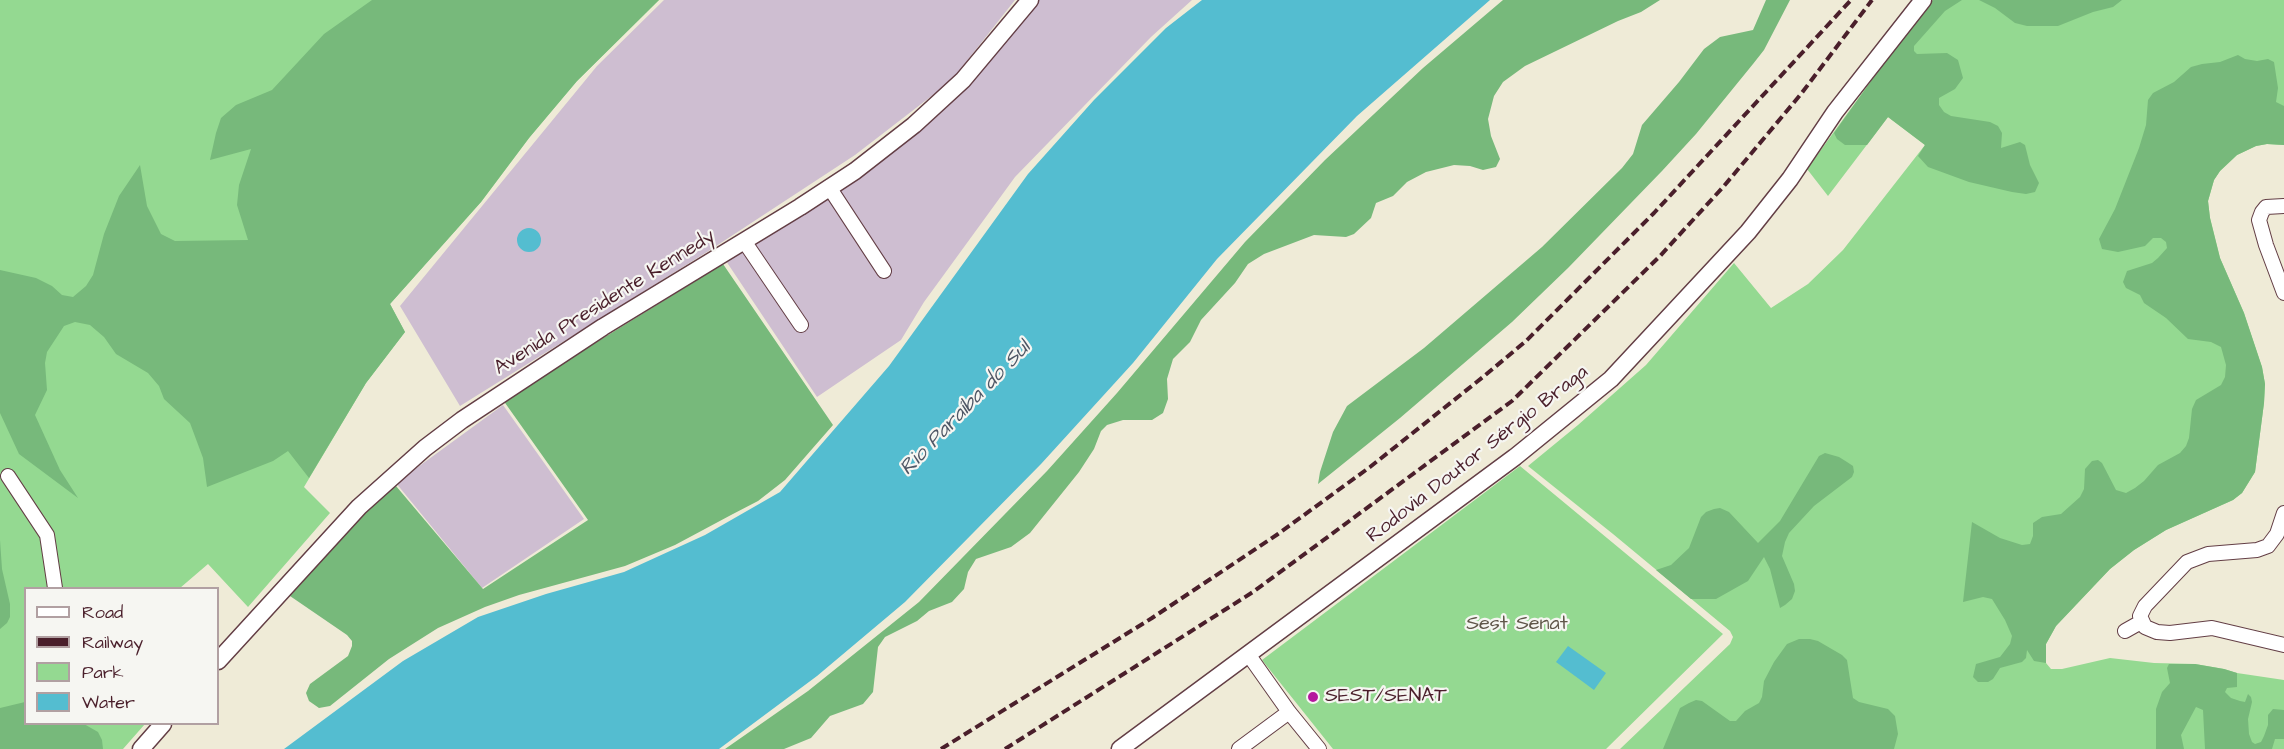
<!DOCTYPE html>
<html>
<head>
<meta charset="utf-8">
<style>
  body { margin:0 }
  #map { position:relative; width:2284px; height:749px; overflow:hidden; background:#efebd7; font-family:"Architects Daughter",sans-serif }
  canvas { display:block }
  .legend { position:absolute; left:24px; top:587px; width:195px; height:138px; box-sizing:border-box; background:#f6f6f2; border:2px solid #b1a0a2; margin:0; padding:8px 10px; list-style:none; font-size:18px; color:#4a1f2b }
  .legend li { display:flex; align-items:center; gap:12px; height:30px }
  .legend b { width:30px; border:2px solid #b1a0a2 }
</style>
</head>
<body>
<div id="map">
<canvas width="2284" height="749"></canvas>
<ul class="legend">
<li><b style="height:8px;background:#fff"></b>Road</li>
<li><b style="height:8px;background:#4a1f2b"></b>Railway</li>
<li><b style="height:16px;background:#94d991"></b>Park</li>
<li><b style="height:16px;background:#54bdd0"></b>Water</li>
</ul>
</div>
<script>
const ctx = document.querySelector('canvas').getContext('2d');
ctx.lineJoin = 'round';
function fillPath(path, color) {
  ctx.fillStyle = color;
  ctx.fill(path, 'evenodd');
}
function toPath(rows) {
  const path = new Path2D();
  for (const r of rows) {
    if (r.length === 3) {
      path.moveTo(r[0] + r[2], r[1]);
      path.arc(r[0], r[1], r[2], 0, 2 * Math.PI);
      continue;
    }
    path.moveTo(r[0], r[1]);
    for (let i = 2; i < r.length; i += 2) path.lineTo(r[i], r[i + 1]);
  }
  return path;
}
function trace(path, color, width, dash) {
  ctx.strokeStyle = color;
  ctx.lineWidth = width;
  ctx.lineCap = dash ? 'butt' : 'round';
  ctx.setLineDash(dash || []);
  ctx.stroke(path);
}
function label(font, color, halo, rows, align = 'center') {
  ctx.font = font + ' "Architects Daughter",sans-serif';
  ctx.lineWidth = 4.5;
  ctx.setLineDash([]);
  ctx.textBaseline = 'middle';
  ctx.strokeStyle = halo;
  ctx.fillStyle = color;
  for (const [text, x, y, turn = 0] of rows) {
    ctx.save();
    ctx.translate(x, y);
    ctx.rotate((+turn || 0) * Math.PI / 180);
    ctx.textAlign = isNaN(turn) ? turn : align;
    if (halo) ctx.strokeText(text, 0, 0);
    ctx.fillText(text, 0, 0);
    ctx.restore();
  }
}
fillPath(toPath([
  [664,0,1015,0,951,81,855,155,707,252,460,406,400,306,597,66],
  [1037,0,1192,0,1151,37,1015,177,924,302,901,340,817,397,724,258,909,139,936,117,972,83],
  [503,405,584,519,482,588,396,483]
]), '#cebed1');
fillPath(toPath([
  [0,0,659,0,577,81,529,138,481,202,390,304,405,332,366,383,304,487,330,513,248,607,208,564,180,588,26,588,26,724,145,724,123,749,0,749],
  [1933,0,2284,0,2284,145,2267,144,2256,146,2237,155,2220,171,2214,180,2208,201,2210,218,2220,258,2244,313,2262,367,2265,384,2264,403,2255,472,2242,493,2233,500,2166,530,2134,550,2110,569,2056,626,2046,644,2046,663,2051,669,2062,669,2110,658,2154,663,2195,664,2224,669,2237,673,2284,680,2284,749,1620,749,1730,644,1733,637,1730,631,1613,534,1528,466,1578,425,1646,365,1734,263,1771,308,1808,284,1843,250,1925,145,1888,117,1828,196,1807,169,1884,63],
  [1520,466,1723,634,1606,749,1333,749,1262,660]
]), '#94d991');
fillPath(toPath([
  [372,0,659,0,577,81,529,138,481,202,390,304,405,332,366,383,309,478,288,451,273,461,207,487,203,458,190,423,164,399,159,386,148,373,116,354,104,337,90,325,75,322,64,326,47,352,45,363,47,390,35,415,60,470,78,498,19,454,0,413,0,270,36,278,52,286,62,295,73,297,86,286,93,275,104,234,119,196,140,165,147,206,161,234,175,241,248,240,237,205,239,185,251,149,210,160,216,133,221,118,236,105,272,90,324,34],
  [1503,0,1660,0,1641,12,1618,21,1525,66,1503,82,1494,96,1488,119,1491,136,1500,159,1496,167,1483,170,1470,166,1454,165,1426,172,1407,182,1393,196,1376,203,1371,218,1354,234,1346,237,1314,235,1264,254,1248,264,1235,283,1201,320,1190,342,1173,359,1167,379,1168,399,1163,413,1152,420,1123,420,1107,425,1101,431,1094,449,1079,472,1030,533,1011,547,976,559,968,572,964,589,952,602,929,611,917,621,885,637,878,647,873,692,863,704,830,716,811,738,784,749,725,749,808,691,919,602,1047,471,1117,393,1245,242,1325,160,1423,68],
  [1766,0,1790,0,1764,50,1753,64,1696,134,1662,171,1568,268,1512,322,1400,418,1318,484,1320,472,1333,432,1347,406,1424,348,1542,247,1622,168,1633,154,1642,125,1679,82,1704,49,1720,37,1753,30],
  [1933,0,1962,0,1945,11,1914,46,1914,51,1917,54,1947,53,1958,60,1963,78,1955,89,1939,98,1939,105,1944,112,1951,116,1990,122,1998,126,2002,133,2001,148,2020,142,2025,145,2030,165,2039,183,2035,192,2026,194,2012,192,1969,182,1928,167,1918,156,1925,145,1888,117,1867,145,1845,145,1837,139,1834,133,1884,63],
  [1979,0,2122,0,2113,7,2093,12,2058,26,2027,26,2015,23,1995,8],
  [2238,55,2245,59,2257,61,2268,59,2274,62,2278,88,2276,102,2284,106,2284,145,2267,144,2256,146,2237,155,2220,171,2214,180,2208,201,2210,218,2220,258,2244,313,2262,367,2265,384,2264,403,2255,472,2242,493,2233,500,2166,530,2134,550,2110,569,2056,626,2046,644,2046,663,2034,661,2027,650,2026,658,2022,662,2000,668,1993,679,1988,682,1978,682,1973,677,1976,664,2000,657,2010,644,2012,636,2005,620,1992,599,1983,597,1963,602,1972,522,2000,538,2022,545,2030,544,2033,536,2033,523,2042,517,2061,514,2080,497,2084,489,2085,469,2092,461,2098,460,2102,463,2116,490,2126,493,2135,488,2144,481,2158,465,2180,453,2186,446,2189,438,2192,409,2196,400,2221,385,2225,377,2226,365,2221,347,2211,342,2188,339,2166,318,2144,303,2140,295,2126,288,2123,282,2127,271,2152,263,2158,258,2167,248,2166,242,2161,238,2153,238,2145,246,2118,252,2102,249,2099,239,2115,209,2139,148,2146,125,2148,100,2153,93,2174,82,2191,67,2202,64,2220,62],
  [723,264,833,425,785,480,758,501,731,515,675,545,625,566,519,595,485,607,438,628,389,659,330,706,319,708,309,701,306,693,310,684,348,656,352,646,352,641,347,635,290,596,367,510,396,486,483,589,588,520,503,400],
  [1825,453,1839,457,1847,462,1853,466,1854,472,1852,477,1814,506,1789,533,1785,542,1782,556,1794,584,1795,591,1792,599,1785,605,1780,608,1770,569,1764,557,1748,581,1716,599,1691,599,1656,570,1671,565,1689,548,1701,517,1706,512,1714,509,1720,508,1729,512,1758,543,1780,521,1819,456],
  [0,540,2,569,10,604,10,617,7,623,0,629],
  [1799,639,1810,639,1818,641,1842,655,1847,660,1853,698,1859,702,1888,709,1895,716,1898,734,1894,749,1663,749,1680,708,1689,703,1696,700,1702,701,1730,721,1736,721,1745,711,1759,703,1762,697,1764,681,1774,662,1787,644],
  [2169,664,2195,664,2224,669,2237,673,2237,687,2227,688,2225,692,2231,698,2240,701,2245,702,2248,694,2251,697,2252,702,2248,719,2249,734,2252,742,2255,744,2261,742,2264,736,2268,725,2268,715,2273,709,2284,710,2284,739,2275,739,2272,749,2205,749,2203,710,2196,707,2181,735,2184,749,2156,749,2156,709,2162,692,2170,683,2167,668],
  [25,702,26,724,84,724,98,732,102,740,103,749,0,749,0,708]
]), '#77b97b');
fillPath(toPath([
  [1202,0,1490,0,1357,116,1217,259,1133,363,1041,464,905,602,817,676,719,749,284,749,403,661,478,617,546,594,624,572,705,535,780,492,889,366,1028,174,1094,100,1166,28],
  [529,240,12],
  [1568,646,1606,673,1594,690,1556,662]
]), '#54bdd0');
const minor = toPath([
  [829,187,884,271],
  [2284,206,2266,207,2262,212,2259,220,2266,245,2284,293],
  [744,241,801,325],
  [8,476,47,535,55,588],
  [2284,513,2277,534,2268,546,2257,550,2208,554,2187,562,2145,606,2140,616,2145,627,2157,632,2170,633,2212,628,2284,645],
  [2125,631,2141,622],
  [1248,654,1289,712,1319,749],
  [1239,749,1289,712]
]);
const major = toPath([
  [218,661,359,507,425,448,462,420,603,327,800,207,855,171,914,125,963,80,1030,0],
  [141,749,163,724],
  [1120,749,1515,457,1611,379,1748,232,1790,179,1835,112,1923,0]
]);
trace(minor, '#633e45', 16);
trace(major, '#633e45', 19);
trace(minor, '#fff', 14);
trace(major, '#fff', 16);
trace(toPath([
  [941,749,1152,618,1278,534,1370,467,1483,377,1526,341,1654,213,1851,0],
  [1005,749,1253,592,1512,401,1660,256,1724,186,1801,94,1872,0]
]), '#4a1f2b', 4, [9, 4.5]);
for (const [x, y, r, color] of [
  [1313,697,6,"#b5179e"]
]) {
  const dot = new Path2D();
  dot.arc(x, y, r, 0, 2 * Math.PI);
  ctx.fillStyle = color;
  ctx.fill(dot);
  trace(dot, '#f6f6f2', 2);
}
label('20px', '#4a1f2b', '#f6f6f2', [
  ["Avenida Presidente Kennedy",605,303,-32],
  ["Rodovia Doutor Sérgio Braga",1478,455,-38]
]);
label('20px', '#60574a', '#f6f6f2', [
  ["Sest Senat",1517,625]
]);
label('20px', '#4a1f2b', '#f6f6f2', [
  ["SEST/SENAT",1325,697]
], 'left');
label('italic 21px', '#4e5665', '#f6f6f2', [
  ["Rio Paraíba do Sul",966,409,-46]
]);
</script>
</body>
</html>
